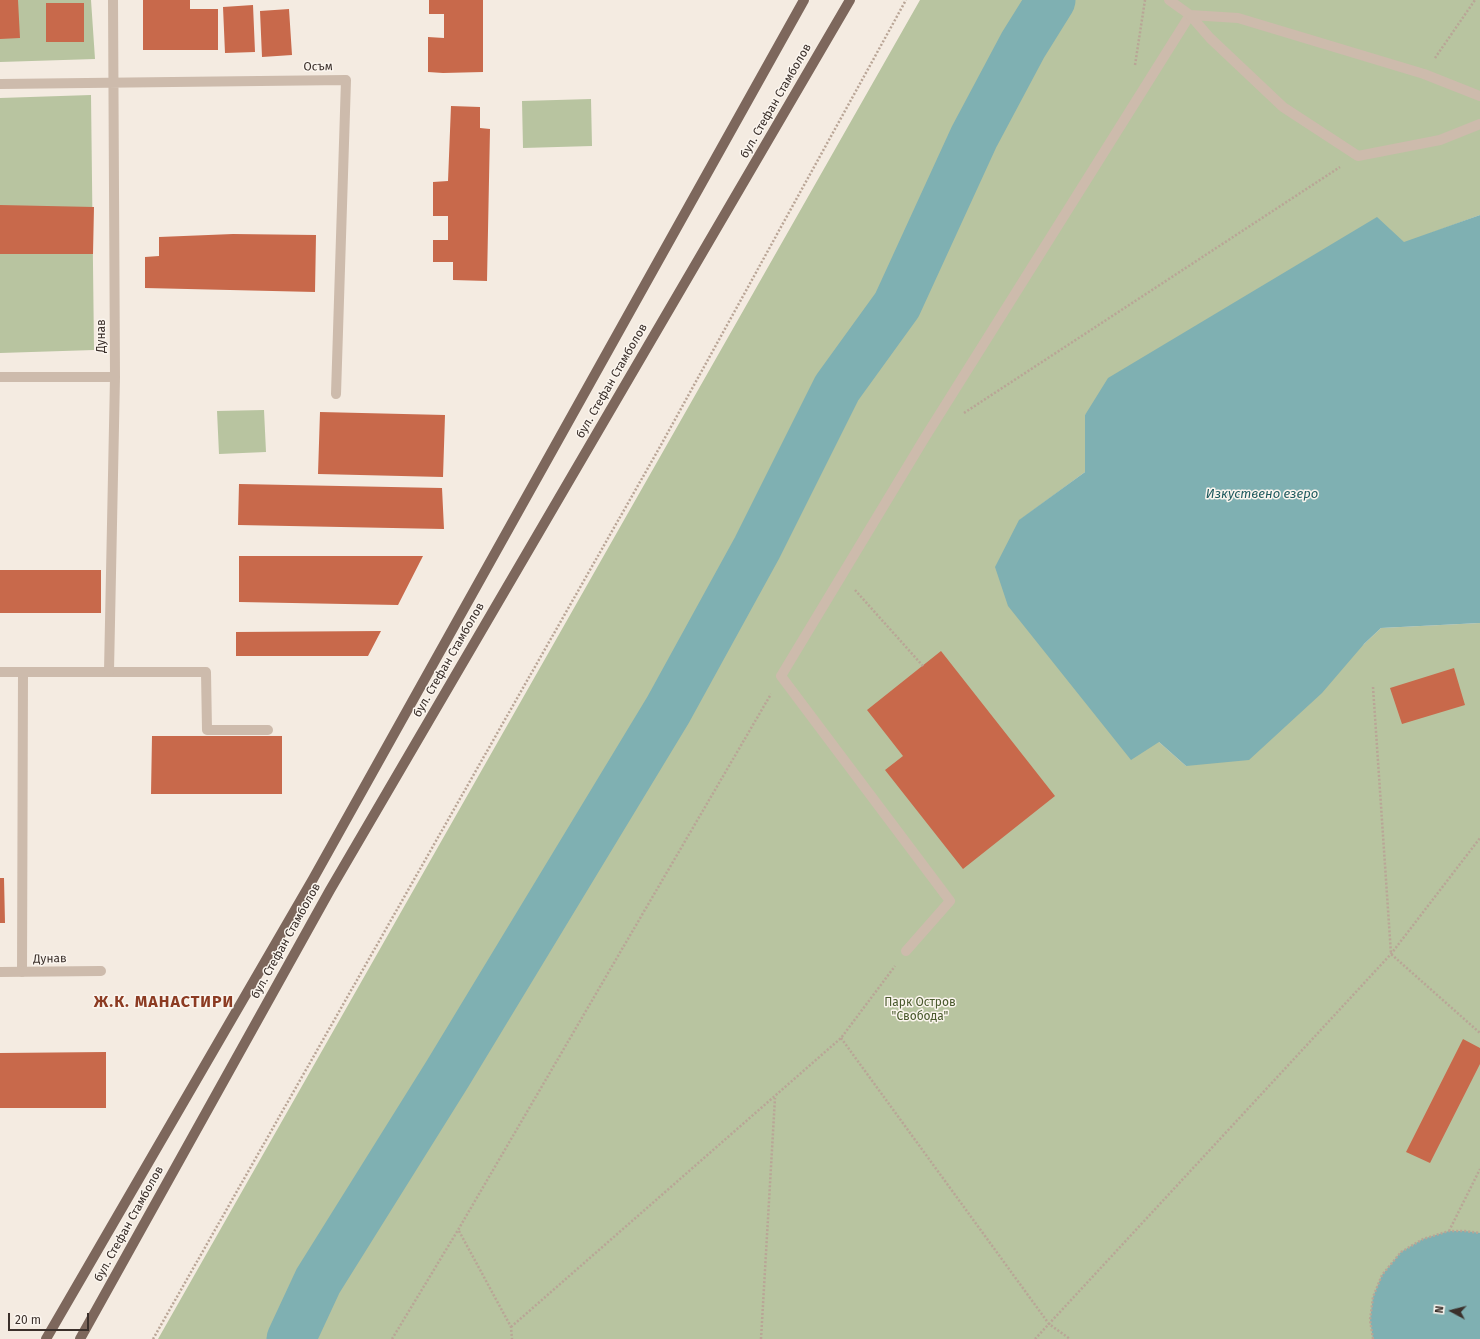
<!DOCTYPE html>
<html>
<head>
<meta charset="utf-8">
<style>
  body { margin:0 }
  #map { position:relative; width:1480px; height:1339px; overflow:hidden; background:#f4ebe1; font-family:"Fira Sans",sans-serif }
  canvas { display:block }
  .north { position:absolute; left:1432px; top:1291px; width:40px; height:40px; -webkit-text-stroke:3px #fbf5ee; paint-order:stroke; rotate:277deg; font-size:11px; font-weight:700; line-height:16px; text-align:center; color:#3b302b }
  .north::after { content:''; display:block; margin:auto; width:14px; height:18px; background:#3b302b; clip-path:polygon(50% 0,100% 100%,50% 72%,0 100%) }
  .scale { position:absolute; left:8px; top:1313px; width:81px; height:18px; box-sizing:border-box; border:2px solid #3b302b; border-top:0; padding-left:5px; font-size:12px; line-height:14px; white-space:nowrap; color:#3b302b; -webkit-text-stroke:3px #fbf5ee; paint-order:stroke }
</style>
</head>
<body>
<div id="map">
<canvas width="1480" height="1339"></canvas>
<div class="north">N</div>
<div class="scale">20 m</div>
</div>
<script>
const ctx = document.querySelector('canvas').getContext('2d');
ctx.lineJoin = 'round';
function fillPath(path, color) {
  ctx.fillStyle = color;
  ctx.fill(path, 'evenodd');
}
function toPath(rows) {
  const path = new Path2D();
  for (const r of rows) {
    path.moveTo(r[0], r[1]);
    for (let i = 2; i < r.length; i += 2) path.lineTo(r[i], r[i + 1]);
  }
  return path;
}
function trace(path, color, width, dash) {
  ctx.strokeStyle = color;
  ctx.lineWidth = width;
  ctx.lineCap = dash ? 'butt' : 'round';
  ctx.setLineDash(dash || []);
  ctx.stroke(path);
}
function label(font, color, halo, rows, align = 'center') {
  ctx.font = font + ' "Fira Sans",sans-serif';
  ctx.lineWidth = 3;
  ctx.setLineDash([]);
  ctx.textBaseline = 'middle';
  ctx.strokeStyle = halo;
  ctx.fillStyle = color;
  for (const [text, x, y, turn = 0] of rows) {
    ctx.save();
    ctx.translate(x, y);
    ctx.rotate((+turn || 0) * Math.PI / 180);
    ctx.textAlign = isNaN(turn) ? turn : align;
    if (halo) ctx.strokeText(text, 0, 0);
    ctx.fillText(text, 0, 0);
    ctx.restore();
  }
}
fillPath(toPath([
  [0,0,91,0,95,59,0,62],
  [920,0,1480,0,1480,215,1404,243,1085,415,1085,472,1020,520,1159,742,1186,766,1364,644,1381,628,1480,623,1480,1339,158,1339],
  [91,95,94,350,0,353,0,98],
  [591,99,592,146,523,148,522,101],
  [264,410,266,452,219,454,217,411]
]), '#b8c4a0');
fillPath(toPath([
  [1480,215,1480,623,1381,628,1364,644,1322,693,1249,760,1186,766,1159,742,1131,760,1008,606,995,567,1019,520,1085,472,1085,415,1108,378,1377,217,1404,242],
  [1449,1231,1465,1231,1480,1233,1480,1339,1373,1339,1370,1320,1373,1297,1382,1275,1401,1252,1423,1239]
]), '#7fb0b2');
trace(toPath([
  [291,1339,318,1281,448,1073,668,710,757,548,837,388,897,305,974,137,1023,45,1051,0]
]), '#7fb0b2', 49);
fillPath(toPath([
  [0,0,18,0,20,38,0,39],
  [143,0,190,0,190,9,218,9,218,50,143,50],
  [429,0,483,0,483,72,443,73,428,72,428,37,444,38,444,14,429,14],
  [46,3,84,3,84,42,46,42],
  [253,5,255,52,225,53,223,7],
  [289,9,292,55,262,57,260,11],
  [451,106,480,107,480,128,490,129,487,281,453,280,453,262,433,262,433,240,448,240,448,216,433,216,433,182,448,181],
  [0,205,94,207,93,254,0,254],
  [233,234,316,235,315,292,145,288,145,257,159,256,159,237],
  [320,412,445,415,443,477,318,474],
  [239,484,442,488,444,529,238,525],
  [239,556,423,556,398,605,239,602],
  [0,570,101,570,101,613,0,613],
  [381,631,368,656,236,656,236,632],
  [941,651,1055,796,963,869,885,770,903,756,867,710],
  [1454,668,1465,705,1402,724,1390,688],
  [152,736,282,736,282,794,151,794],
  [0,878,4,878,5,923,0,923],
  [1463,1039,1480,1048,1480,1064,1430,1163,1406,1152],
  [106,1052,106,1108,0,1108,0,1053]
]), '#c8694b');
trace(toPath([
  [1435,58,1475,0],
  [1135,65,1145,0],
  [964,413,1340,167],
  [855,590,923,666],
  [1373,687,1391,954,1480,1033],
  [841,1038,1049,1324,1070,1339],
  [459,1231,511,1327,512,1339],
  [1449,1231,1480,1169],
  [511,1327,841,1038,895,966],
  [153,1339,661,445,906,0],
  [392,1339,458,1230,771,694],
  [761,1339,775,1098],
  [1035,1339,1391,954,1480,838],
  [1373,1339,1370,1320,1373,1297,1382,1275,1401,1252,1423,1239,1449,1231,1465,1231,1480,1233]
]), '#b9a596', 2.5, [2, 2]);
trace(toPath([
  [0,672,206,672,207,730,268,730],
  [906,951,950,901,781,676,924,439,1190,15],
  [22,972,23,672]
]), '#cdbbac', 10);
trace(toPath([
  [0,84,346,80,336,394],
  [0,377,115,377],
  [109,671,115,377,113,0],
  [0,972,101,971]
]), '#cdbbac', 10);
trace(toPath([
  [1169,0,1190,15,1210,38,1283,107,1358,156,1440,140,1480,124],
  [1190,15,1238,18,1424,74,1480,96]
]), '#cdbbac', 10);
trace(toPath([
  [46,1339,313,879,804,0],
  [80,1339,330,890,850,0]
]), '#7d675c', 10);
label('12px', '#3b302b', '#fbf5ee', [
  ["Осъм",318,67,-1],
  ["бул. Стефан Стамболов",776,101,-60],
  ["Дунав",102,336,-90],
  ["бул. Стефан Стамболов",612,381,-60],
  ["бул. Стефан Стамболов",449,660,-60],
  ["бул. Стефан Стамболов",286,941,-61],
  ["Дунав",50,959,-1],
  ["бул. Стефан Стамболов",129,1224,-61]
]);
label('12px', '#4a5a2e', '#fbf5ee', [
  ["Парк Остров",920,1003],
  ["\"Свобода\"",920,1017]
]);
label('italic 13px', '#1f5a5e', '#fbf5ee', [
  ["Изкуствено езеро",1262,494]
]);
ctx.letterSpacing = '1px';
label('bold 16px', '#8c3b22', '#fbf5ee', [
  ["Ж.К. МАНАСТИРИ",164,1003]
]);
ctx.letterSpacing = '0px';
</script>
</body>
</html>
